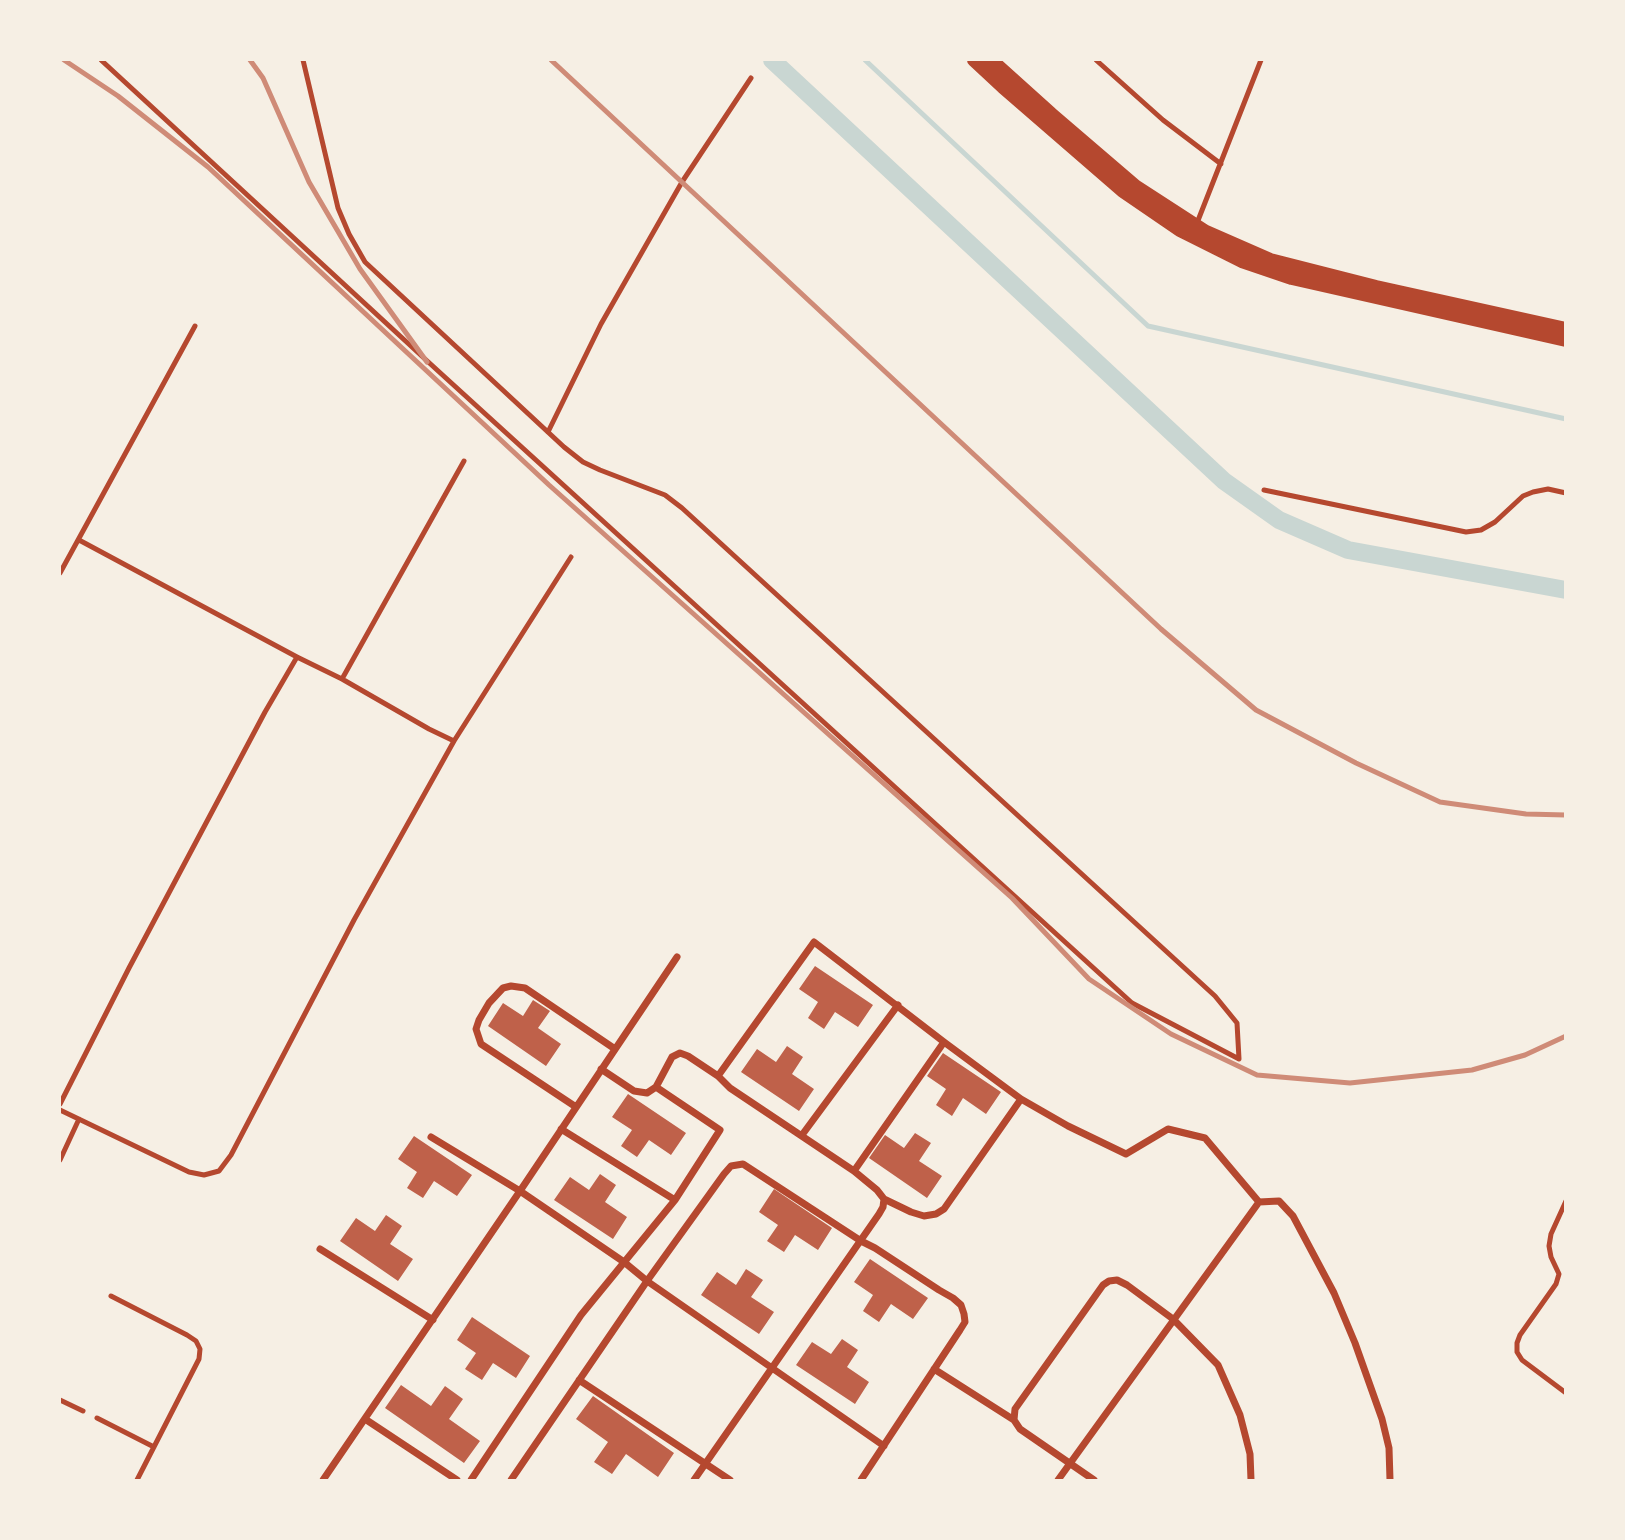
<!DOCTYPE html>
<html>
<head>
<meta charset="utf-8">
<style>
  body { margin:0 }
  #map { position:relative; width:1625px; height:1540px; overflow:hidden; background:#f6efe4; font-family:"Source Sans 3",sans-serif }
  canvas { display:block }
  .frame { position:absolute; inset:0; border:61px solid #f6efe4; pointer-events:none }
</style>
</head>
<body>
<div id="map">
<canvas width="1625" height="1540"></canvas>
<div class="frame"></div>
</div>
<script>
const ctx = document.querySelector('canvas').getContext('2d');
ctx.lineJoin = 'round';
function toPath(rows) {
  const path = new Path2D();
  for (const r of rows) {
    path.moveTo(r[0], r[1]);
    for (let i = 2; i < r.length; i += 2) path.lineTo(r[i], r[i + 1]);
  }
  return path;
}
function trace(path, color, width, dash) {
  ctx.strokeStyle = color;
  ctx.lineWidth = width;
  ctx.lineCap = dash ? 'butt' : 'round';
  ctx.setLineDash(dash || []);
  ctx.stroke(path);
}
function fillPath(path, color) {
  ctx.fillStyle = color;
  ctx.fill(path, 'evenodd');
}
trace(toPath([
  [865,60,1148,326,1566,419]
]), '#c9d6d2', 5);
trace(toPath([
  [772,60,1224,481,1279,520,1348,550,1566,590]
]), '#c9d6d2', 18);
fillPath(toPath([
  [815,966,873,1005,858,1027,835,1012,824,1029,808,1018,818,1002,799,989],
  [533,1000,550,1011,538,1028,561,1044,546,1066,488,1026,503,1003,523,1016],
  [787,1046,803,1057,792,1074,814,1089,799,1111,741,1072,757,1049,776,1062],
  [943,1053,1001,1092,986,1114,963,1098,952,1116,936,1105,946,1089,927,1076],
  [628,1094,686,1133,671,1155,649,1140,637,1157,621,1146,632,1130,612,1117],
  [915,1133,931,1143,919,1161,942,1176,927,1198,869,1158,885,1135,904,1148],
  [414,1136,472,1175,457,1196,434,1181,423,1198,407,1188,417,1172,398,1159],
  [600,1174,616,1185,605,1202,627,1217,613,1239,554,1200,570,1177,589,1190],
  [774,1189,832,1228,818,1250,795,1235,784,1252,767,1241,778,1225,759,1212],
  [386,1215,402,1226,390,1244,413,1259,398,1281,340,1241,356,1218,375,1231],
  [870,1259,928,1298,913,1319,891,1304,879,1322,863,1311,873,1295,854,1282],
  [746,1269,763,1280,751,1297,774,1312,759,1334,701,1295,717,1272,736,1285],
  [472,1317,530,1356,516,1378,493,1363,482,1380,465,1369,476,1353,457,1340],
  [842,1339,858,1350,847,1367,869,1382,855,1404,796,1365,812,1342,831,1354],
  [401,1385,431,1406,445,1386,463,1399,449,1419,480,1441,464,1463,385,1408],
  [593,1396,674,1453,658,1477,626,1454,612,1474,594,1462,608,1442,576,1419]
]), '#bf614a');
trace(toPath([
  [101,60,425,359,1132,1003,1239,1059,1237,1023,1215,996,682,508,665,495,600,470,583,462,564,447,365,262,349,234,338,208,303,60],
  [1096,60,1163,120,1221,164],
  [1197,223,1261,60],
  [548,432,601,324,682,182,751,78],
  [1264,490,1466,532,1481,530,1495,522,1523,496,1533,492,1548,489,1566,493],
  [79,540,297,657,342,679,429,729,454,741],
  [60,573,195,326],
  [342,679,464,461],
  [60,1104,129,968,265,712,297,657],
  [60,1110,189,1172,204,1175,219,1171,231,1155,354,920,454,741,571,557],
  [60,1160,79,1119],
  [1566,1201,1551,1234,1549,1246,1551,1257,1559,1274,1556,1284,1520,1335,1517,1343,1517,1352,1522,1360,1566,1393],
  [111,1296,187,1335,196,1341,200,1349,199,1359,137,1480],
  [60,1400,83,1411],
  [97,1418,154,1447]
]), '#b5482f', 5);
trace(toPath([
  [601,1069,634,1091,647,1093,656,1087,672,1057,680,1053,688,1056,718,1076,730,1088,854,1171,877,1190,884,1199,883,1207,879,1214,694,1480],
  [718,1076,814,942,944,1042,1021,1099,944,1209,936,1214,924,1216,911,1212,884,1199],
  [1021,1099,1068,1126,1126,1154,1168,1129,1205,1138,1259,1202],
  [576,1107,481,1044,476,1029,479,1020,489,1003,503,988,511,986,525,988,615,1049],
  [561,1129,675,1200],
  [802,1135,898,1005],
  [431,1137,520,1191,624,1262,647,1281,884,1446],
  [854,1171,944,1042],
  [320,1249,433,1320],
  [934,1369,1014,1420],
  [579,1380,730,1480],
  [365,1419,457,1480],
  [323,1480,520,1191,677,957],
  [471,1480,581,1315,675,1200,720,1130,656,1087],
  [511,1480,647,1281,724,1174,731,1166,743,1164,861,1241,875,1248,939,1290,953,1298,961,1305,964,1314,965,1322,960,1330,861,1480],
  [1058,1480,1259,1202,1279,1201,1293,1216,1334,1293,1355,1343,1382,1419,1389,1448,1390,1480],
  [1094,1480,1020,1429,1014,1420,1015,1409,1103,1285,1109,1281,1117,1280,1127,1285,1173,1319,1218,1365,1240,1415,1250,1454,1251,1480]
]), '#b5482f', 7);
trace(toPath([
  [974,60,1003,87,1123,191,1180,230,1242,261,1292,278,1566,340],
  [991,60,1051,114,1135,186,1206,232,1270,260,1376,287,1566,329]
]), '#b5482f', 14);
trace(toPath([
  [64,60,118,96,208,167,549,485,1012,898,1089,979,1171,1034,1257,1075,1350,1083,1472,1070,1525,1055,1566,1036],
  [250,60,263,78,309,182,360,269,427,362],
  [551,60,1161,629,1256,710,1356,763,1440,802,1526,814,1566,815]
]), '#cf8b77', 5);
</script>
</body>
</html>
